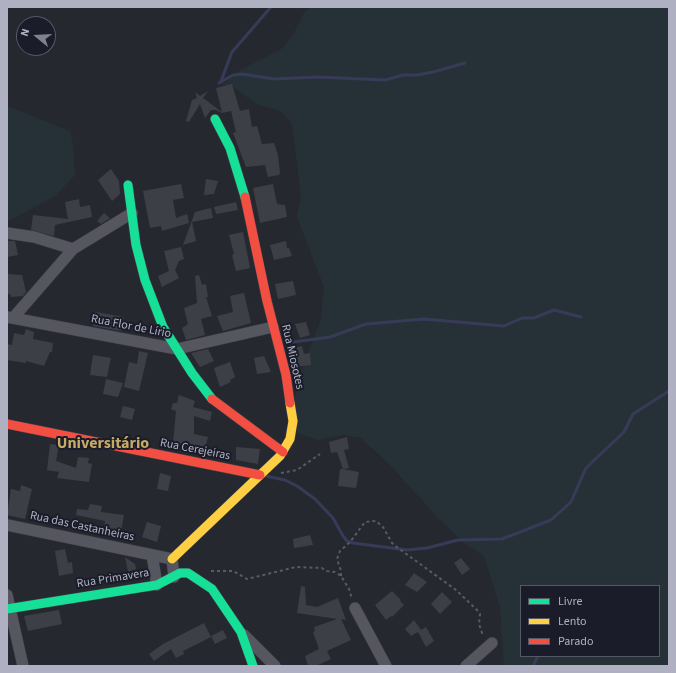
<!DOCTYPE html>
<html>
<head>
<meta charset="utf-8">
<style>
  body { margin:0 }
  #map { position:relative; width:676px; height:673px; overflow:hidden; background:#262830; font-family:"Source Sans 3",sans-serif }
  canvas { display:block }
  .frame { position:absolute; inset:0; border:8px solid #afb1c2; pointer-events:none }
  .legend { position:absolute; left:520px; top:585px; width:140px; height:72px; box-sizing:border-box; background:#1a1c29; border:1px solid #565866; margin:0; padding:5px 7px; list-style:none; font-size:12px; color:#afb1c2 }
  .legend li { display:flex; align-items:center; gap:8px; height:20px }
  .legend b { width:20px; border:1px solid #565866 }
  .north { position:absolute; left:16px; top:16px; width:40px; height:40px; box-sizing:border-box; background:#1a1c29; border:1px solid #565866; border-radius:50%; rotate:288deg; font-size:11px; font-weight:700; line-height:16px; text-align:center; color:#afb1c2 }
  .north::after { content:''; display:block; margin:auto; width:14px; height:18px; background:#7f818f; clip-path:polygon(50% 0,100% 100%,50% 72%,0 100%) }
</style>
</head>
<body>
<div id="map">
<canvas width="676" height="673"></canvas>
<div class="frame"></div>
<ul class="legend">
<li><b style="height:5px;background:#16e098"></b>Livre</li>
<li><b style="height:5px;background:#ffcf43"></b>Lento</li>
<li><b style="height:5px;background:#f24e42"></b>Parado</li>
</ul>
<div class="north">N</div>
</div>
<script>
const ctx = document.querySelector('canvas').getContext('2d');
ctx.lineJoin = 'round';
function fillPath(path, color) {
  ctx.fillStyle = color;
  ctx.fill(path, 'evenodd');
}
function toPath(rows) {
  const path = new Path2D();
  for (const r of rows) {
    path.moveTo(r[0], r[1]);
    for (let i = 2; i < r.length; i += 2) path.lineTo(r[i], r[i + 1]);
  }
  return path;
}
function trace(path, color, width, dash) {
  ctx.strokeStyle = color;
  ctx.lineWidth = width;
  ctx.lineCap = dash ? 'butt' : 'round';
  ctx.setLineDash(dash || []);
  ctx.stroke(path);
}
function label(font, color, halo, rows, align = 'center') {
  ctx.font = font + ' "Source Sans 3",sans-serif';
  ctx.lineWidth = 4;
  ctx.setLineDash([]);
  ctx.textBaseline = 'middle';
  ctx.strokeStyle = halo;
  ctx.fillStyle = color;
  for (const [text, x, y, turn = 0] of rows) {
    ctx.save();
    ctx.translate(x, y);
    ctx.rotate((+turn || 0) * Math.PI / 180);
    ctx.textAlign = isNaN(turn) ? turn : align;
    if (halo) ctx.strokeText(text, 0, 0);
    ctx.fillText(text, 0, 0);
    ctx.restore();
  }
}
fillPath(toPath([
  [311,7,669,7,669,666,504,666,500,607,484,556,463,542,438,518,391,466,361,438,343,435,318,440,297,433,293,407,300,375,321,319,324,287,297,217,301,195,292,124,279,110,258,105,233,87,223,85,239,71,283,48,295,31,304,13],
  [521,586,659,586,659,656,521,656],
  [7,106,70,131,73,144,75,175,55,196,7,222]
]), '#263137');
trace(toPath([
  [221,81,232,52,271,7],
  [219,83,233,75,242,74,274,79,318,77,385,80,403,75,417,75,433,72,465,63],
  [286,343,330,337,366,324,424,319,504,326,522,318,534,318,554,310,581,317],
  [266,476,285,480,297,486,315,499,333,518,343,536,347,541,353,543,407,550,427,548,458,540,502,539,551,520,571,502,586,468,624,432,633,414,669,391],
  [533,666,538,656]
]), '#373b58', 3);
fillPath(toPath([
  [232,84,240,111,249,109,252,127,257,126,262,144,274,143,278,155,280,173,279,175,268,177,265,165,246,167,233,133,236,132,231,111,222,113,216,110,211,110,205,118,200,104,189,122,186,121,192,100,197,98,195,92,200,96,208,91,203,98,222,112,216,88],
  [111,169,119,181,120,194,112,201,98,180],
  [206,179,218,181,214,194,204,195],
  [181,184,184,198,173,200,176,218,187,214,189,223,162,231,161,226,150,228,143,191],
  [273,184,277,204,285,205,287,217,260,223,253,188],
  [79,199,80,207,90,205,92,217,55,225,54,236,31,230,33,215,68,219,65,202],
  [236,202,238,210,216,214,214,207],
  [211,208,213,218,192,222,196,241,183,245,195,212],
  [104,213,110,218,101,224,97,221],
  [243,232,250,268,236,271,232,255,234,254,229,235],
  [7,241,15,241,18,255,7,257],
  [286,241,287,248,289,248,292,256,274,260,270,245],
  [181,247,184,259,179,261,175,270,179,278,162,287,158,276,169,271,164,251],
  [7,274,22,275,26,292,23,296,11,297,10,294,7,294],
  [199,275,202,285,206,284,208,297,206,297,212,316,201,319,205,335,186,340,182,328,188,324,184,308,197,303,195,276],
  [293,281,296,295,278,299,275,284],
  [244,293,251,323,223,331,217,316,233,312,230,296],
  [95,312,124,317,121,331,93,326],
  [306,322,310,335,300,338,295,324],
  [26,329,34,332,33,339,53,343,52,352,50,352,44,366,26,361,26,363,7,360,7,344,12,345,14,333,24,335],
  [302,346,304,354,310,353,311,365,294,367,289,349],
  [208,349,214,361,200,367,191,353],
  [139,351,148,353,139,391,124,387,129,362,137,364],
  [93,355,111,358,107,377,90,375],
  [264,356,271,372,257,374,254,358],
  [230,362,235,377,230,380,231,382,220,387,214,368],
  [106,379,123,383,118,397,103,394],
  [179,395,195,401,193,407,212,412,210,421,194,416,194,434,208,437,204,452,187,448,188,445,173,443,176,411,171,409,173,403,177,403],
  [123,406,135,409,132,420,120,417],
  [347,437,349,449,344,450,349,468,343,469,359,472,356,488,338,486,340,469,343,469,337,452,331,453,329,442],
  [50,444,59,445,56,461,76,468,78,457,89,458,88,463,92,464,89,482,57,478,59,472,47,470],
  [236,447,260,449,258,464,236,460],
  [160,473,171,476,168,491,157,489],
  [21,485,32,489,25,519,7,515,11,489,20,491],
  [90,504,102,506,101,512,124,515,120,539,103,536,105,521,76,515,77,509,88,510],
  [147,522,161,526,157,542,142,537],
  [310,535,313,545,294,548,293,539],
  [65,549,68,563,72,562,73,573,59,576,55,551],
  [125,557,135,564,136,569,128,572],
  [461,558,470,569,462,575,454,563],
  [414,573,427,582,417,592,405,585],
  [301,586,305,587,306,605,317,607,338,598,346,620,341,619,351,640,327,651,331,659,316,666,308,666,305,656,319,649,313,632,315,631,314,627,337,619,297,613],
  [392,591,401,600,400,601,404,605,392,617,391,616,386,620,375,605],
  [442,592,452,602,440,614,431,604],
  [59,610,62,624,28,631,24,616],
  [414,620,421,630,426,627,434,641,426,647,418,632,411,636,405,629],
  [204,623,211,637,183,651,184,654,176,658,171,649,154,661,149,654,163,644],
  [223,630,227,638,215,644,211,636]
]), '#3d3f46');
const street = toPath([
  [7,233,34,237,73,249],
  [7,317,177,349,273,327],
  [13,318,73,249,132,213],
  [7,525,172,559,174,577],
  [152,555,157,585],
  [7,595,23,666],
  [355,608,386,666],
  [244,635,275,666],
  [466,666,492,643]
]);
const fast = toPath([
  [215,119,230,148,245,197],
  [128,185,136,245,145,280,163,327,192,373,212,399],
  [7,609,157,585,180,573,188,573,212,589,241,632,253,666]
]);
const slow = toPath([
  [172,559,280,456,290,439,293,421,290,403]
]);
const jam = toPath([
  [245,197,267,301,286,375,290,403],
  [212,399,283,452],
  [7,424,260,475]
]);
trace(street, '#424349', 12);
trace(fast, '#424349', 10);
trace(slow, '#424349', 10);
trace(jam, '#424349', 10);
trace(toPath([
  [281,473,297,470,320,454],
  [211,571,233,571,247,579,296,567,322,568,326,571,335,572,341,576,349,589,352,599],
  [341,576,341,571,337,559,340,551,350,542,365,522,376,521,383,527,392,543,398,548,456,590,477,610,480,614,479,624,483,636]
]), '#595b63', 2, [3, 3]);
trace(street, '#55565f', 11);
trace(fast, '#16e098', 9);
trace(slow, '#ffcf43', 9);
trace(jam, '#f24e42', 9);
label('12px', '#afb1c2', '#1a1c29', [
  ["Rua Flor de Lírio",131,327,11],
  ["Rua Miosotes",292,357,77],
  ["Rua Cerejeiras",195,450,11],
  ["Rua das Castanheiras",82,527,12],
  ["Rua Primavera",113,579,-9]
]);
label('bold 16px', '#c7ab65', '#1a1c29', [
  ["Universitário",103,444]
]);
</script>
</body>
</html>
